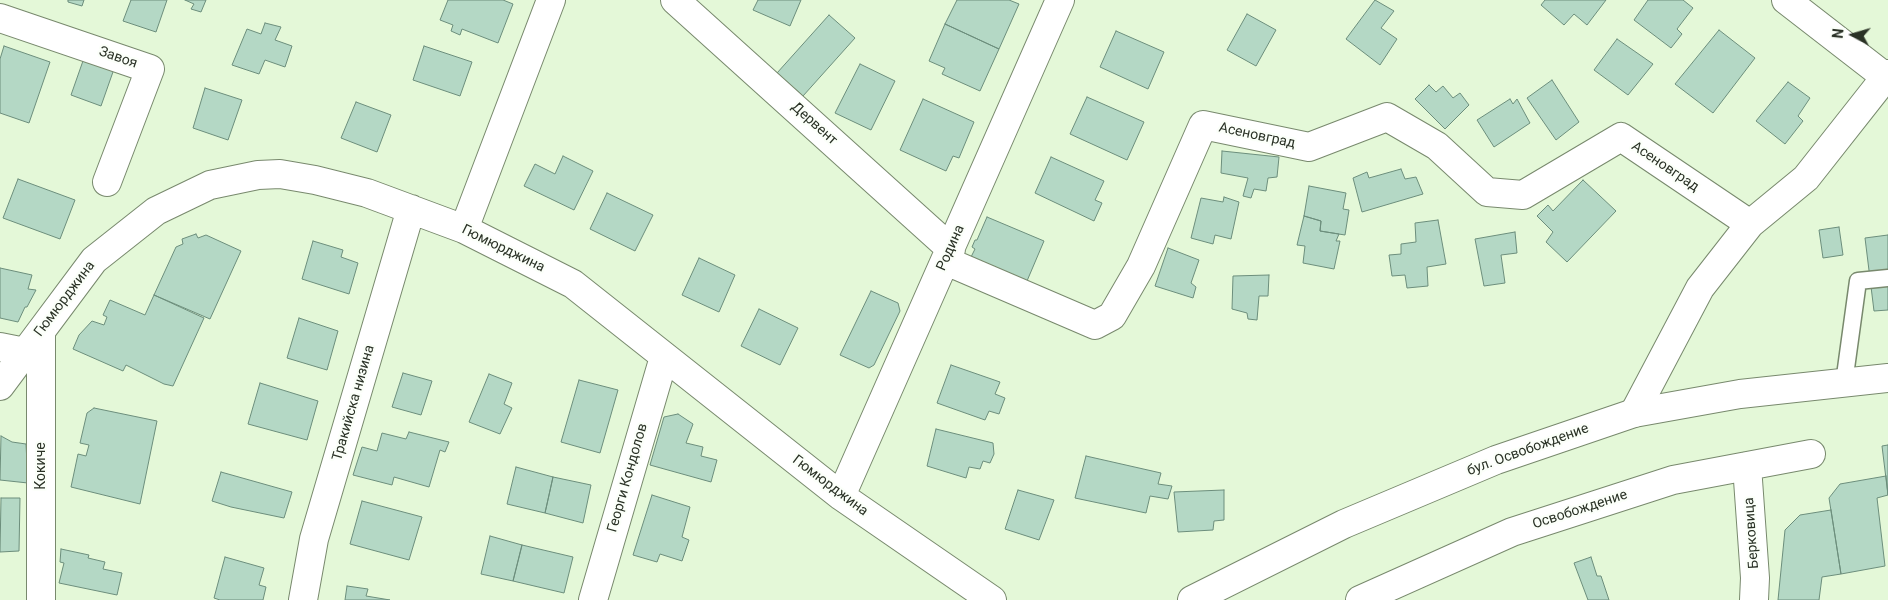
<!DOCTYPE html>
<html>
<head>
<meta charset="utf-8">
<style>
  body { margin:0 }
  #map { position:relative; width:1888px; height:600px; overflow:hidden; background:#e4f8d8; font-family:Roboto,sans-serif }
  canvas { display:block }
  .north { position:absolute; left:1828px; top:10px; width:50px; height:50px; -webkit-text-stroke:4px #fbfff9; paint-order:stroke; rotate:276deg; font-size:14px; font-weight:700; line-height:20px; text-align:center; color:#2a3226 }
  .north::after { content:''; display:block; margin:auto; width:18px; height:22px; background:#2a3226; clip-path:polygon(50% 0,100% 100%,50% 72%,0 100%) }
</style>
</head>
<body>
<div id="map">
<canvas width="1888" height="600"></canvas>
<div class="north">N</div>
</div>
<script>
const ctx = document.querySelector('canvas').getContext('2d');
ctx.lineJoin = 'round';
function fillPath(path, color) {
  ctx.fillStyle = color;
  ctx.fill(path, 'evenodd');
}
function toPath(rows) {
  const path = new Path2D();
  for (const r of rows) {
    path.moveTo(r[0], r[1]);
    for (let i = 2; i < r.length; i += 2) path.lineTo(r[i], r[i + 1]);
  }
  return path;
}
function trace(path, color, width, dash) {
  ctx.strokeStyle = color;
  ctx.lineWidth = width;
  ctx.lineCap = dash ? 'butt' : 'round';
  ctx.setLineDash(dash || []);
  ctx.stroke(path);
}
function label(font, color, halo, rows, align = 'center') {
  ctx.font = font + ' Roboto,sans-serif';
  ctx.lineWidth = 4.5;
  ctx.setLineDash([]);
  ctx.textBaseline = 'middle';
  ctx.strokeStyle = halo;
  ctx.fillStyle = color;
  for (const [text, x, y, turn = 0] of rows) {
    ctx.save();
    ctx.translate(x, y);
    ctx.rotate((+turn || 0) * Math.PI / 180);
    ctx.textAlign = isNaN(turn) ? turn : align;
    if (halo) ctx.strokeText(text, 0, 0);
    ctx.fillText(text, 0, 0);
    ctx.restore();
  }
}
const building = toPath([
  [68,0,84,0,82,6,68,2,68,0],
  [131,0,167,0,156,32,123,21,131,0],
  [185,0,206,0,201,12,191,9,194,4,185,0],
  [448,0,503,0,513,4,498,43,462,29,460,35,451,31,453,25,440,20,448,0],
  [758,0,801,0,790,26,753,10,758,0],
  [957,0,1009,0,1019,4,999,49,945,24,957,0],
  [1375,0,1394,11,1381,28,1397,39,1380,65,1346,39,1375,0],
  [1545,0,1606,0,1587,25,1574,14,1564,25,1541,5,1545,0],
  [1648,0,1683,0,1693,8,1677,29,1682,34,1671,48,1634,20,1648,0],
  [1247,14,1276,30,1256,66,1227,50,1247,14],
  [829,15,855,38,803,96,777,73,829,15],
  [265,23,281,27,275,40,292,46,285,67,265,60,259,74,232,65,247,29,261,34,265,23],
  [945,24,999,49,980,91,942,74,945,68,929,61,945,24],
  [1719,30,1755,58,1713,113,1675,84,1719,30],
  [1116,31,1164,52,1148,89,1100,67,1116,31],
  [1617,39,1653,64,1628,95,1594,70,1617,39],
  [4,46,50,62,29,123,0,113,0,59,4,46],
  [424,46,472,62,460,96,413,80,424,46],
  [84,58,114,69,101,106,71,95,84,58],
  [860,64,895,81,871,130,835,113,860,64],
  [1552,80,1579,122,1556,140,1527,98,1552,80],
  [1788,82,1810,98,1798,116,1803,121,1785,144,1756,121,1788,82],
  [1429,85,1436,92,1443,86,1453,98,1460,93,1469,105,1445,129,1415,99,1429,85],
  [205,88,242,100,228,140,193,128,205,88],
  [1087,97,1144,122,1127,160,1070,134,1087,97],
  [923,99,974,122,959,158,953,156,946,171,900,150,923,99],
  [1510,99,1513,104,1517,99,1530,123,1494,147,1477,120,1510,99],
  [356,102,391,115,377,152,341,138,356,102],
  [1222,151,1279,157,1277,177,1268,178,1266,191,1254,189,1251,198,1243,196,1248,178,1221,173,1222,151],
  [563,156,593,171,574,210,524,186,535,164,555,174,563,156],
  [1051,157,1104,181,1095,200,1102,203,1094,221,1035,193,1051,157],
  [1401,169,1405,179,1416,177,1423,194,1362,212,1353,178,1367,172,1369,178,1401,169],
  [18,179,75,200,60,239,3,218,18,179],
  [1583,180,1616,211,1567,262,1546,242,1553,232,1537,216,1548,205,1553,211,1583,180],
  [1309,186,1346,193,1343,209,1349,210,1345,235,1320,231,1321,221,1304,216,1309,186],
  [607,193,653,215,635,251,590,229,607,193],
  [1224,197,1239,202,1231,239,1215,235,1213,244,1191,238,1201,198,1223,202,1224,197],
  [1304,216,1321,221,1320,231,1339,234,1336,241,1340,241,1334,269,1303,263,1305,246,1297,245,1304,216],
  [987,217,1044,241,1024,288,968,263,975,249,972,247,975,240,977,240,987,217],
  [1438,220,1446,264,1427,267,1428,286,1407,288,1405,275,1392,276,1389,255,1401,254,1401,244,1416,242,1415,223,1438,220],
  [1839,227,1843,255,1823,258,1819,230,1839,227],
  [1515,232,1517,253,1501,255,1505,283,1484,286,1475,239,1515,232],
  [196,234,198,238,206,235,241,251,210,319,154,295,176,247,183,244,182,239,196,234],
  [1888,235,1888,310,1874,311,1865,238,1888,235],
  [313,241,343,250,341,257,358,263,349,294,302,279,313,241],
  [1168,248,1199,260,1191,283,1196,287,1193,298,1155,286,1168,248],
  [699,258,735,275,719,312,682,295,699,258],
  [0,268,32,275,28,289,36,290,27,307,25,307,18,322,0,318,0,268],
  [1269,275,1268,296,1259,296,1257,320,1248,319,1247,313,1232,309,1233,276,1269,275],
  [871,291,898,303,900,311,874,365,869,368,840,355,871,291],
  [154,295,204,318,173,386,164,384,126,365,123,371,73,349,79,335,92,321,104,325,107,317,103,315,110,300,145,315,154,295],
  [759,309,798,328,780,365,741,346,759,309],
  [299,318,338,331,327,370,287,358,299,318],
  [951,365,1000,382,995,394,1005,398,999,414,989,411,985,420,937,403,951,365],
  [403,373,432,381,421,415,392,407,403,373],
  [489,374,512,383,504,404,512,408,500,434,469,422,489,374],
  [579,380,618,390,600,453,561,442,579,380],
  [260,383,318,401,307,440,248,424,260,383],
  [94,408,157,421,140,504,71,487,78,454,86,456,89,445,80,443,87,413,94,408],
  [678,414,693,424,686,443,703,447,701,456,717,460,711,482,650,465,664,417,678,414],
  [936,429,993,443,994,454,990,463,983,461,980,469,969,467,966,478,927,466,936,429],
  [409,432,449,442,445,452,440,450,429,487,394,477,392,485,353,475,362,447,377,451,382,433,406,439,409,432],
  [1,436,12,442,26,444,28,483,0,480,1,436],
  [1888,445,1888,495,1882,446,1888,445],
  [1086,456,1161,473,1158,484,1172,486,1168,499,1150,496,1146,513,1075,498,1086,456],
  [516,467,553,477,545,513,507,504,516,467],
  [221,472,292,492,284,518,231,507,212,501,221,472],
  [1886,476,1888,495,1877,498,1885,566,1841,574,1829,498,1840,484,1886,476],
  [553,477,591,485,583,523,545,513,553,477],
  [1018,490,1054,500,1039,540,1005,529,1018,490],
  [1224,490,1224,520,1214,521,1213,530,1178,532,1174,492,1224,490],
  [652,495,690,507,682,537,689,540,682,561,660,554,657,562,633,555,652,495],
  [1,498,20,498,19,551,0,552,1,498],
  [362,501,422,517,409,560,350,544,362,501],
  [1831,510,1841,574,1822,577,1819,600,1778,600,1785,530,1800,515,1831,510],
  [490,536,522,545,513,581,481,574,490,536],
  [522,545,573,557,564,593,513,581,522,545],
  [61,549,89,555,88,558,105,562,103,569,122,573,117,595,59,583,64,563,60,562,61,549],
  [225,557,264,568,259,585,266,587,263,600,220,600,214,598,225,557],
  [1591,557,1597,576,1601,576,1609,600,1588,600,1574,563,1591,557],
  [347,586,368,589,366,596,390,600,345,600,347,586]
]);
fillPath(building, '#b4d8c5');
trace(building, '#6c8e7c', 1);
const lane = toPath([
  [1844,383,1858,281,1888,278]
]);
const street = toPath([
  [675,0,951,249],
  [1786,0,1888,79],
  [0,18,150,69,107,182],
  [464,229,551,0],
  [946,261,1095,325,1112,316,1141,266,1203,125,1309,147,1387,117,1437,146,1487,192,1523,195,1621,137,1750,224],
  [41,331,41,600],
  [0,347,25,352],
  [0,386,94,260,156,211,210,185,258,175,280,174,315,180,367,193,464,229,573,284,841,496,992,600],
  [1634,413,1700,288,1750,224,1806,178,1888,74],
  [1747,466,1755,578,1754,600],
  [841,496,1060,0],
  [303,600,314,539,411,209],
  [593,600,664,357],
  [1360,600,1512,532,1673,480,1811,454]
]);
const primary = toPath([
  [1192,600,1344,524,1496,460,1634,413,1740,394,1888,378]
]);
trace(lane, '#78896d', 19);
trace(street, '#78896d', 30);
trace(primary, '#78896d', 30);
trace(lane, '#fff', 16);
trace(street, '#fff', 28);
trace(primary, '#fff', 28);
label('14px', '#2a3226', '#fbfff9', [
  ["Завоя",118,58,19],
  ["Дервент",814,124,42],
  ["Асеновград",1257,136,12],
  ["Асеновград",1665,167,34],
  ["Родина",951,248,-66],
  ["Гюмюрджина",503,249,26],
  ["Гюмюрджина",65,299,-53],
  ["Тракийска низина",354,403,-74],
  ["бул. Освобождение",1528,450,-20],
  ["Кокиче",41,466,-90],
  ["Георги Кондолов",628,478,-74],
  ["Гюмюрджина",830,486,37],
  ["Освобождение",1580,510,-18],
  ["Берковица",1752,533,-94]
]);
</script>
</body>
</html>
